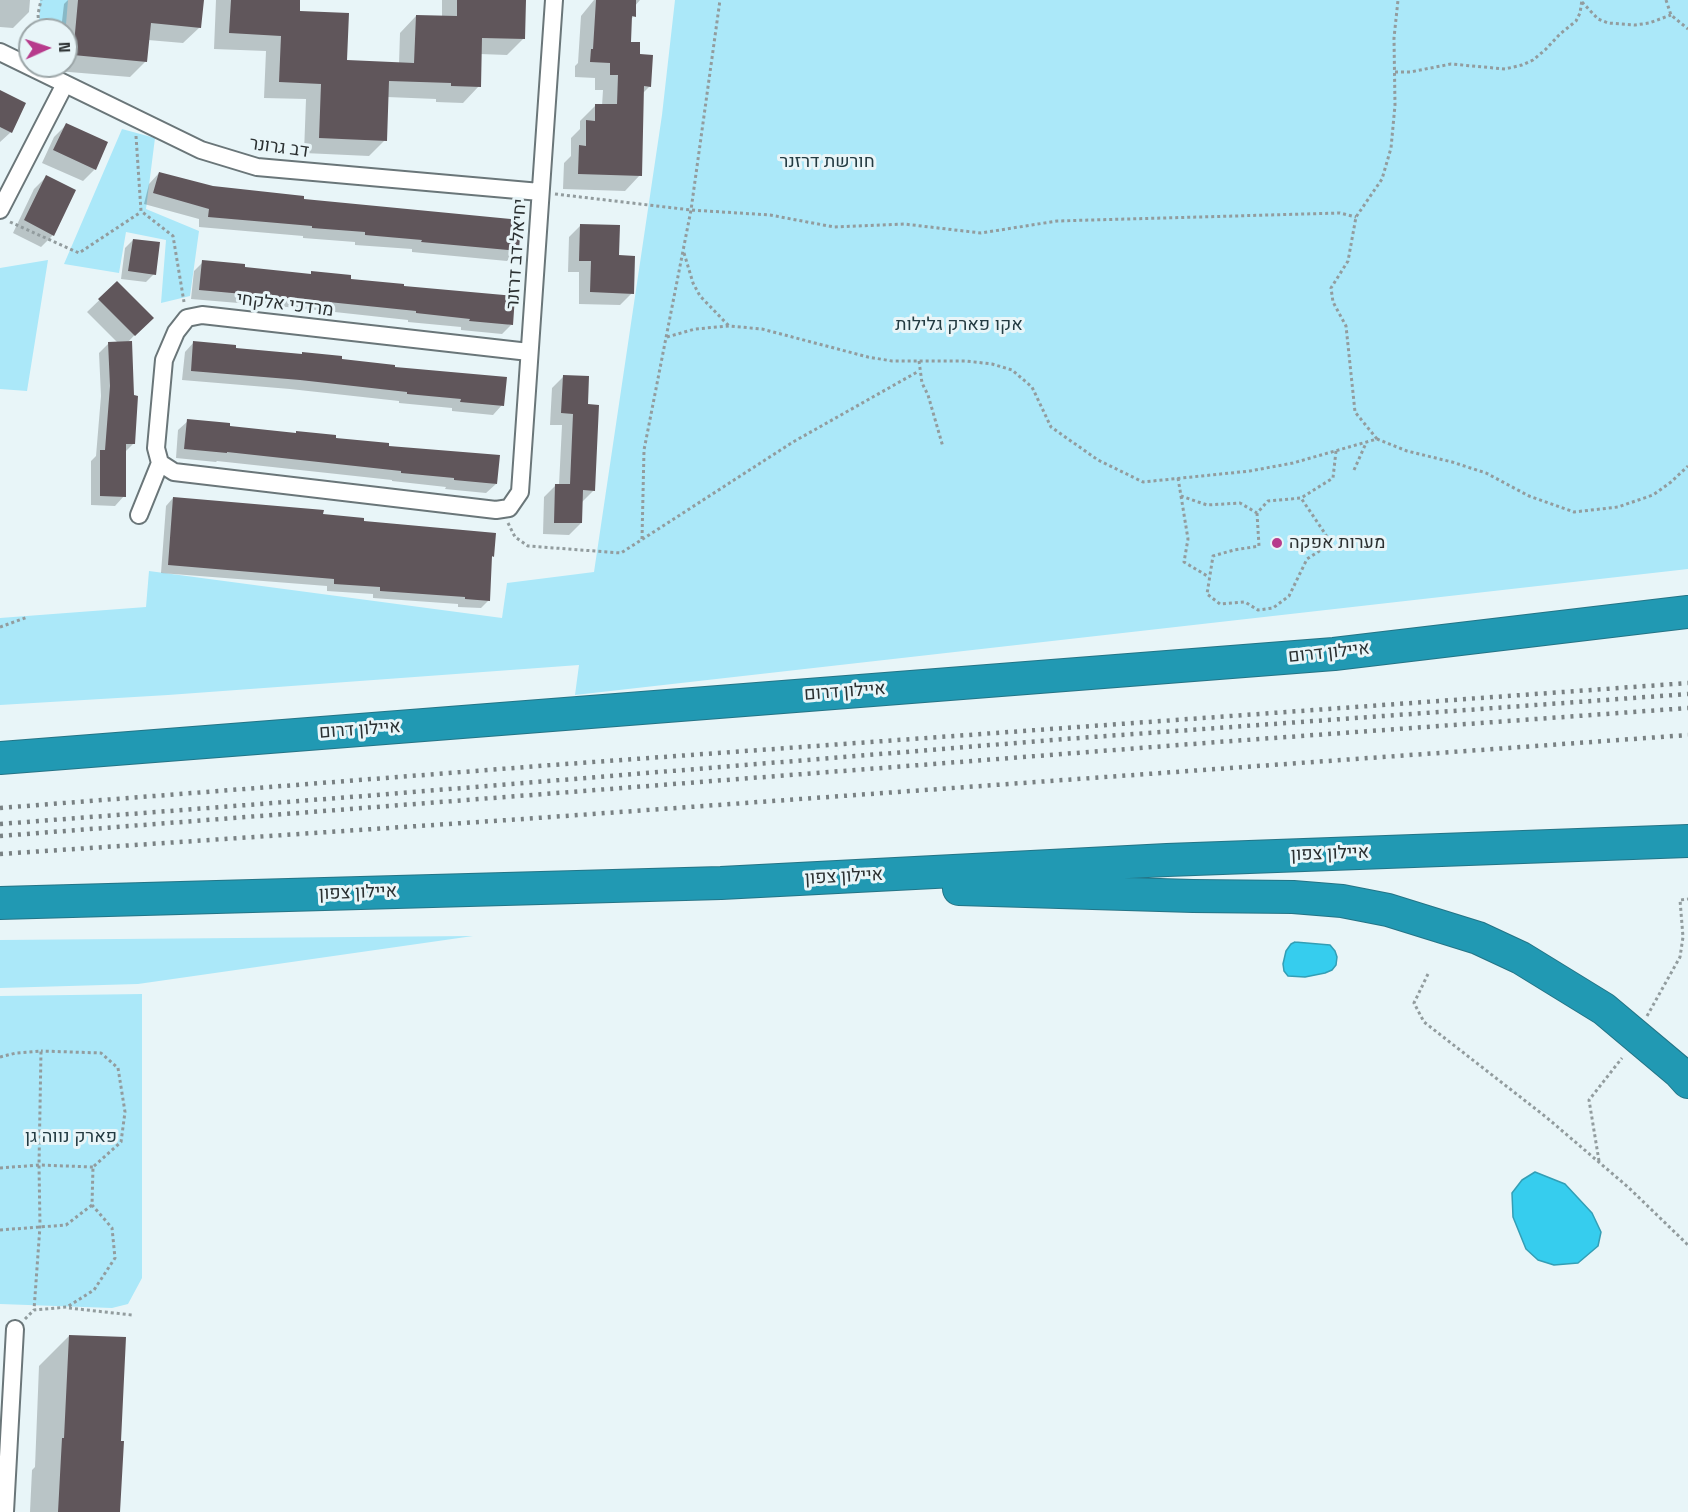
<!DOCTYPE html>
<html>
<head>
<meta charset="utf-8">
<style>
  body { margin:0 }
  #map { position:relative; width:1688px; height:1512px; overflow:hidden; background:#e8f5f8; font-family:"Space Grotesk",sans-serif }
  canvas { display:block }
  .north { position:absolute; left:18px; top:18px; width:60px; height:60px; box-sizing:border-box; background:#e8f5f8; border:2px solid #9ca6a8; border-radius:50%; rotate:87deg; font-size:16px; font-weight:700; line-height:24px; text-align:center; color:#2b3031 }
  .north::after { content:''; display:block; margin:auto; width:21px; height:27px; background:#b73b8c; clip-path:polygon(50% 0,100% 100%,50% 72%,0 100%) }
</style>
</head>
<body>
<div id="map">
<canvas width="1688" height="1512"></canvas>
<div class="north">N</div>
</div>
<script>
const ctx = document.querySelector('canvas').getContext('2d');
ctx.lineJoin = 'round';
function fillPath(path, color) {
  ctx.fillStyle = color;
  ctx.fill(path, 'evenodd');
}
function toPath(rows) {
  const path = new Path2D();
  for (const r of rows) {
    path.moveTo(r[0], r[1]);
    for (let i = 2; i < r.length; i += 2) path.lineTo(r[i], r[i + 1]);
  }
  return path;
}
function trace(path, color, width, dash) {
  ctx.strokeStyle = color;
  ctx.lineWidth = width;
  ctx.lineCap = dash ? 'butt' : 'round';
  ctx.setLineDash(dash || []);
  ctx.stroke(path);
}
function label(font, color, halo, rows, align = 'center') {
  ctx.font = font + ' "Space Grotesk",Heebo,sans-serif';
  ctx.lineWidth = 6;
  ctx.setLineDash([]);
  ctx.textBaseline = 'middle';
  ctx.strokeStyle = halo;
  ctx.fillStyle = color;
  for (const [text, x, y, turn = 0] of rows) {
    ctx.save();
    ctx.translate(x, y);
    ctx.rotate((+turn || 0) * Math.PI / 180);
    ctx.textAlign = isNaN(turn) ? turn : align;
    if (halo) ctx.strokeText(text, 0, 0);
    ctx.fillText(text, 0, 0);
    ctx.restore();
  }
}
fillPath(toPath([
  [40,0,68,0,66,25,39,23],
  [675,0,1688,0,1688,569,575,695,579,665,168,695,0,705,0,618,146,607,149,571,502,618,507,583,594,572,662,115],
  [122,129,155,138,146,209,199,231,190,296,161,303,166,240,126,232,119,273,64,264],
  [48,260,27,391,0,389,0,268],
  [473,936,138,984,0,988,0,940],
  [142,994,142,1278,128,1304,112,1308,0,1304,0,996]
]), '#abe8f9');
const water = toPath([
  [1295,942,1330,945,1335,951,1337,957,1336,965,1332,970,1325,973,1305,977,1288,976,1284,971,1283,964,1286,951,1291,944,1295,942],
  [1535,1172,1565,1184,1592,1213,1601,1232,1598,1246,1578,1263,1554,1265,1538,1260,1526,1249,1513,1217,1512,1193,1522,1180,1535,1172]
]);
fillPath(water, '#36cdee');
trace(water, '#339eb5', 1.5);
fillPath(toPath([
  [0,0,30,0,29,12,13,28,0,27],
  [68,0,202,0,200,27,183,43,148,40,146,61,130,77,57,71,58,66,66,66,66,30,61,30,64,4],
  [216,0,299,0,298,12,345,62,399,64,400,33,416,16,442,17,442,0,524,0,523,39,507,55,480,54,479,86,463,103,436,102,436,99,387,97,385,140,369,156,304,153,306,99,264,98,266,51,214,49],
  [594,0,640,0,634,7,634,16,630,20,629,43,638,56,650,86,642,94,640,175,625,191,563,189,564,163,571,156,571,138,580,129,580,121,596,105,602,106,603,90,595,90,595,78,575,77,575,66,578,63,581,16],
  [0,92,11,132,0,142],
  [66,125,95,169,83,181,42,163,54,137],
  [159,173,213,188,302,201,517,250,507,261,412,252,412,249,355,245,355,242,303,238,303,236,199,227,199,219,144,204,149,184],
  [46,177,53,235,41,247,13,233,34,189],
  [581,225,618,257,632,293,620,305,579,304,579,272,568,272,569,237],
  [133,240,154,274,146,282,121,279,125,248],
  [203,262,244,268,310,275,312,273,349,280,511,325,502,334,461,330,461,327,408,322,408,320,298,308,191,299,194,271],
  [117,283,151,318,127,343,133,444,125,452,124,496,115,506,91,505,91,461,96,456,101,396,99,353,109,343,118,343,87,312],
  [194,342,234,349,393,368,502,405,493,415,452,411,452,408,399,403,399,401,290,389,182,380,185,352],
  [564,376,594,490,582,502,581,523,569,535,543,534,544,497,556,485,559,485,562,425,550,425,552,388],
  [188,421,228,428,295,434,297,432,387,447,496,484,486,493,445,489,446,487,392,481,392,480,217,461,216,462,176,458,178,430],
  [173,498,363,522,493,556,491,558,489,600,481,608,458,607,458,604,373,598,373,594,327,591,327,586,161,573,166,506],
  [69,1336,119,1442,119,1512,30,1512,32,1470,35,1467,39,1366]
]), '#0003');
fillPath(toPath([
  [78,0,204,0,201,28,151,23,147,62,73,55],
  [231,0,300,0,300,11,349,13,347,60,414,63,416,15,457,16,457,0,526,0,525,39,482,38,481,87,451,86,451,83,389,81,387,141,319,138,321,84,279,82,281,36,229,33],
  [596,0,636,0,636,17,632,16,631,42,640,42,640,54,653,55,651,87,644,86,642,176,578,174,579,145,586,146,586,120,595,121,595,104,617,104,618,75,610,75,610,63,590,62,591,49,593,49],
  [0,90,26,103,12,133,0,127],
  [66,123,108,142,96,170,53,150],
  [159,172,213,186,304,196,304,199,521,220,519,251,421,242,422,240,365,235,365,232,312,228,312,226,208,217,209,209,153,193],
  [46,175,76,190,54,236,24,220],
  [580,224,620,225,619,255,635,256,634,294,590,292,591,261,579,261],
  [133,239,160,242,156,275,128,271],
  [202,260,245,264,245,267,311,274,311,271,351,275,351,279,404,284,404,286,515,296,513,325,469,321,470,319,416,313,416,311,309,300,199,290],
  [117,281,154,318,135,336,98,299],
  [132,341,134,395,138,396,135,444,126,444,126,497,100,496,100,450,105,450,110,386,108,342],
  [193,341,236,345,236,348,302,354,302,352,342,356,342,359,395,365,395,367,507,377,504,406,460,402,461,399,407,394,407,392,300,380,191,371],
  [563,375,589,376,588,404,599,405,595,491,583,490,582,523,554,523,555,484,570,484,573,414,561,413],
  [187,419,230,423,230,426,296,433,296,431,336,435,336,438,389,443,389,446,500,455,497,484,454,480,454,478,401,473,401,471,227,452,227,453,184,449],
  [173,497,324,510,323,514,364,518,364,521,496,533,494,557,492,556,490,601,465,599,465,597,380,591,380,587,334,584,334,579,168,565],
  [69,1335,126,1337,121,1441,124,1441,120,1512,58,1512,62,1438,64,1438]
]), '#60565b');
const street = toPath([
  [0,52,201,150,257,167,540,192],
  [0,210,65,84],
  [160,463,174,472,496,510,509,508,520,492,554,0],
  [139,515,160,463,156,448,164,360,176,332,187,318,202,315,529,352],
  [5,1512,15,1329]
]);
const highway = toPath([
  [0,758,1334,654,1688,612],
  [959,889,1193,896,1293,897,1342,901,1388,910,1478,938,1521,958,1604,1009,1679,1072,1688,1082],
  [0,903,721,883,1167,860,1688,841]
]);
trace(street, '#6a7679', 20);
trace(highway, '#247486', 34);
trace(toPath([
  [1666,0,1671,15,1688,29],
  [1582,2,1598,19,1608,23,1635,25,1649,23,1671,15],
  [39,30,38,14,41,0],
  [1395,72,1410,72,1451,64,1505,69,1522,65,1533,60,1545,50,1560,34,1576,21,1580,13,1582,0],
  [136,136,141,211,173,236,184,302],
  [555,194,691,210,770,215,834,227,904,224,981,233,1057,221,1340,213,1356,217],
  [10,222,79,253,141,212],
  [684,253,693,283,700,296,729,326],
  [667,337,695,329,729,326,762,329,868,357,892,361,966,361,992,364,1012,370,1032,387,1051,427,1098,460,1143,482,1250,471,1293,463,1377,439,1407,451,1452,462,1486,473,1529,496,1574,512,1618,507,1653,495,1671,482,1688,466],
  [919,361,922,383,928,395,943,447],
  [1377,439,1355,412,1346,326,1333,302,1331,288,1348,261,1356,217,1382,179,1391,148,1395,105,1394,38,1398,0],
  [1354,470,1366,443],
  [1178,478,1181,496,1207,505,1240,503,1257,513,1268,501,1301,498,1333,478,1336,451],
  [1181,496,1188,539,1184,562,1209,577],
  [1257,513,1259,546,1234,550,1213,556,1207,594,1220,604,1245,602,1258,610,1273,608,1289,596,1307,559,1321,550,1326,535,1301,498],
  [508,523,515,537,528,546,621,553,793,442,919,371],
  [642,539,644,450,691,210,720,0],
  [0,627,28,617],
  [1428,974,1414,1003,1424,1022,1546,1117,1628,1187,1688,1245],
  [1647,1016,1680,957,1683,937,1680,900,1688,899],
  [0,1057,16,1053,41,1051,39,1165,40,1226,34,1310],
  [1599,1161,1589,1100,1622,1058],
  [0,1168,39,1165,93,1167],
  [0,1230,66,1225,92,1205],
  [69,1308,132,1315],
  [25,1319,34,1310,67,1307,94,1290,115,1258,112,1228,92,1205,93,1167,121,1142,125,1112,118,1068,101,1053,41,1051]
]), '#929c9e', 3, [3, 3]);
trace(street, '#fff', 16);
trace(highway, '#2199b3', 32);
trace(toPath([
  [0,808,552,765,1688,683],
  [0,824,364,796,1065,739,1688,694],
  [0,836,1218,742,1688,708],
  [0,854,523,819,1688,735]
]), '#798183', 4.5, [3, 6]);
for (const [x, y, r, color] of [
  [1277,543,6,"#b73b8c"]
]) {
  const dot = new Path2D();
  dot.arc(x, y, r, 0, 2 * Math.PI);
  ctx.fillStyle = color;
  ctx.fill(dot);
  trace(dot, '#e8f5f8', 2);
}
label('18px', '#2b3031', '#e8f5f8', [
  ["דב גרונר",279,148,8],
  ["יחיאל דב דרזנר",517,254,-86],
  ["מרדכי אלקחי",285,305,7],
  ["איילון דרום",1329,653,-6],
  ["איילון דרום",845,692,-4],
  ["איילון דרום",360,730,-4],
  ["איילון צפון",1330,854,-2],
  ["איילון צפון",844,877,-3],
  ["איילון צפון",358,893,-2]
]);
label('18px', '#233b42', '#e8f5f8', [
  ["חורשת דרזנר",827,162],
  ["אקו פארק גלילות",959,325],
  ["פארק נווה גן",71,1137]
]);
label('18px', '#2b3031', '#e8f5f8', [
  ["מערות אפקה",1289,543]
], 'left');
</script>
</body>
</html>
